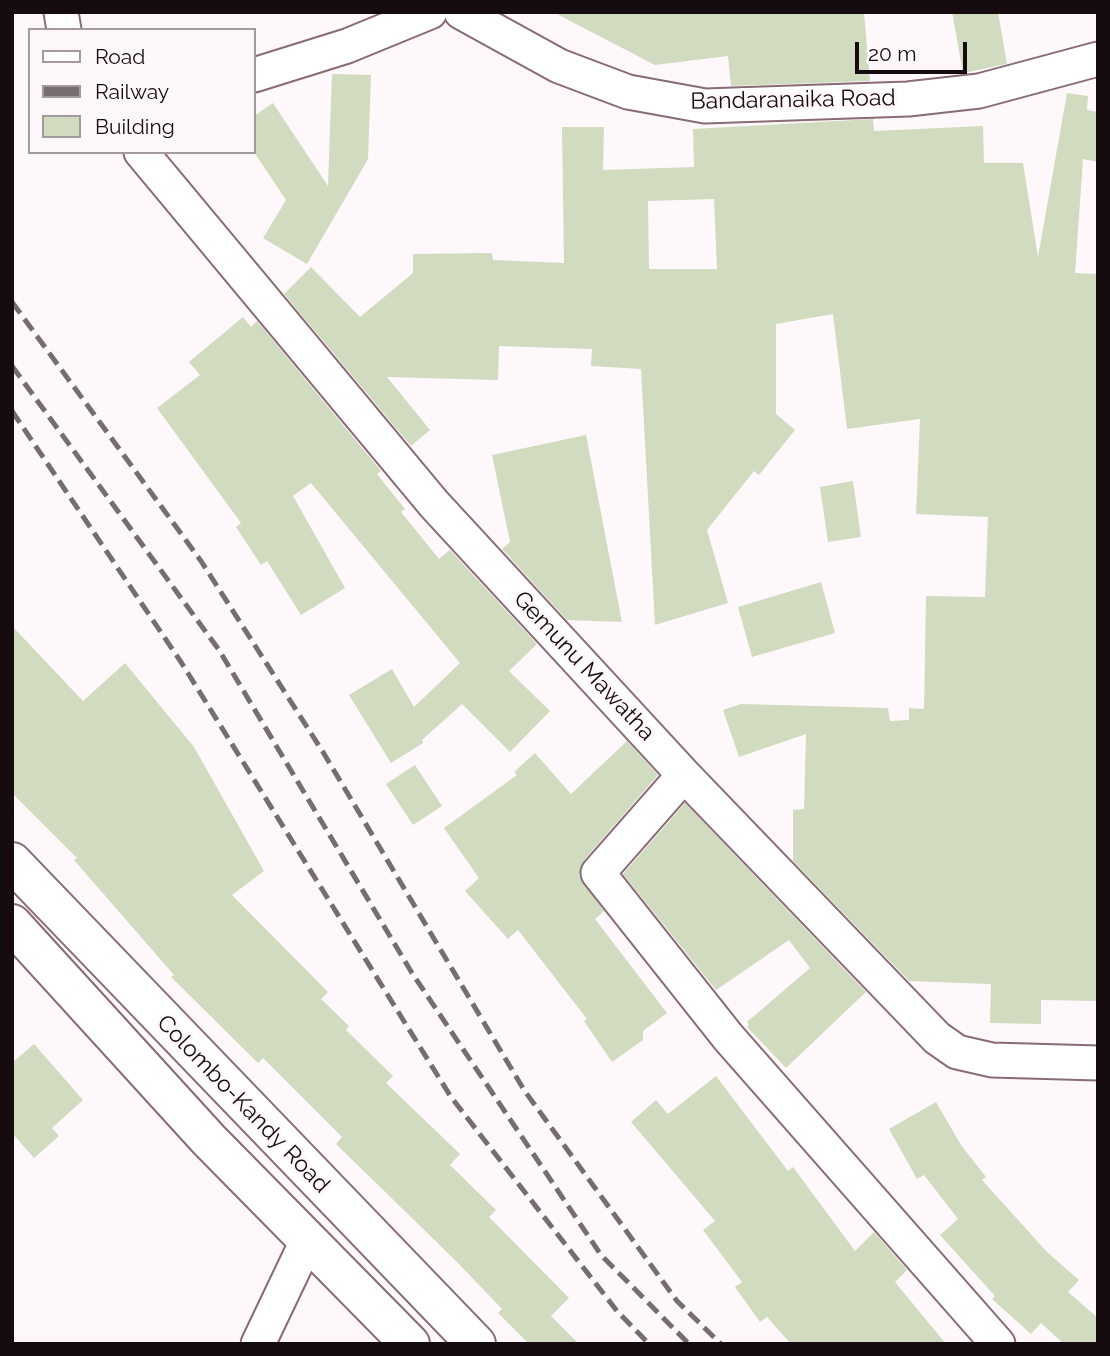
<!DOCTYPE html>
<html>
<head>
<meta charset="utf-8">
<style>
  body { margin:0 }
  #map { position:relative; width:1110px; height:1356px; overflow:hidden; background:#fff8fa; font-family:Raleway,sans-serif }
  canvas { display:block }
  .frame { position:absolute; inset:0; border:14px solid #160c0f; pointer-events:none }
  .legend { position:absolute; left:28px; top:28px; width:228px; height:126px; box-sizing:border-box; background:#fff8fa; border:2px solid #a29a9c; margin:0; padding:9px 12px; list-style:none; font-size:21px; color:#160c0f }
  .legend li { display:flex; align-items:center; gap:14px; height:35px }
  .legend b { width:35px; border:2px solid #a29a9c }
  .scale { position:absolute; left:855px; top:42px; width:112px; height:32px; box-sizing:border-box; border:4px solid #160c0f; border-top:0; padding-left:9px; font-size:21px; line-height:24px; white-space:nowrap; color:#160c0f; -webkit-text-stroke:5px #fff8fa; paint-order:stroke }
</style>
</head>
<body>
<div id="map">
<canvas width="1110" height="1356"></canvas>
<div class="frame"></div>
<ul class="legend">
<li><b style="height:9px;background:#fff"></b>Road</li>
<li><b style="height:9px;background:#756d6f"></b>Railway</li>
<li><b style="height:19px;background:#d0dbc0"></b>Building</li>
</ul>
<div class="scale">20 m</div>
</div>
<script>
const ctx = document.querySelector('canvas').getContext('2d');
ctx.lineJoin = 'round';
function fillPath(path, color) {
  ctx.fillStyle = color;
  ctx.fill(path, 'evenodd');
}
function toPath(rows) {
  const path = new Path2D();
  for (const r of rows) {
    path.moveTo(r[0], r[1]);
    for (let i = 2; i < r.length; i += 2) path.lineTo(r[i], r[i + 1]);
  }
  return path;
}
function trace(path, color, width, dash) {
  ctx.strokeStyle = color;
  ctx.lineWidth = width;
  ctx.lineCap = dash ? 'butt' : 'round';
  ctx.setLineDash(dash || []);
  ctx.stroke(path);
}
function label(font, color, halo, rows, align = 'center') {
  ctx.font = font + ' Raleway,sans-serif';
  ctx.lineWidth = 6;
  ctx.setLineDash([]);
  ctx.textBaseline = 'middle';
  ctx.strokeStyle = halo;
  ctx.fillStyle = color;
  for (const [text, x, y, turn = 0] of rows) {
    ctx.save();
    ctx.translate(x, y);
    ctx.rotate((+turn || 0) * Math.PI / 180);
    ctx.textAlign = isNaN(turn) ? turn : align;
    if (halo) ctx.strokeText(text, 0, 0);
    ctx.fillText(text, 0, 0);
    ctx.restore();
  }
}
fillPath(toPath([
  [553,12,864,12,870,81,731,86,728,56,655,65],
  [952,12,998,12,1007,64,963,73],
  [332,74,371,75,368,159,307,264,263,238,286,200,254,152,254,116,273,103,328,186],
  [1067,93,1088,96,1087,110,1098,112,1098,162,1083,159,1075,273,1098,274,1096,1001,1041,1000,1041,1024,990,1023,991,984,909,981,793,861,793,810,804,809,806,734,739,757,723,710,741,704,888,708,890,721,909,720,909,708,924,709,926,596,985,597,988,517,916,514,920,419,847,429,833,314,776,324,776,414,795,430,759,475,754,471,707,530,728,603,655,625,641,369,591,366,592,349,499,346,498,380,387,377,430,430,411,446,284,294,311,267,360,317,413,273,413,254,492,253,493,260,564,263,562,127,604,127,603,170,694,167,693,129,873,119,874,131,983,126,984,163,1023,163,1038,257],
  [714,199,717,269,649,269,648,201],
  [243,317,251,327,257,321,381,471,377,474,405,509,401,512,439,559,450,550,537,644,509,671,550,711,510,752,462,704,422,740,423,743,391,763,349,695,392,669,414,707,460,663,311,483,293,496,345,588,301,615,267,561,261,565,236,527,241,523,157,408,200,375,189,362],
  [586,435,622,622,567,620,502,549,510,542,492,455],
  [853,481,861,537,828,542,820,487],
  [821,582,835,633,752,657,738,607],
  [12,626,83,701,125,663,194,747,264,871,232,895,328,992,321,999,349,1026,346,1030,393,1076,386,1083,460,1154,450,1165,496,1210,489,1217,569,1298,551,1316,579,1344,529,1344,498,1313,502,1309,456,1261,336,1144,342,1137,263,1058,258,1063,171,977,174,975,74,860,77,858,12,793],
  [627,741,658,775,584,860,579,876,604,911,595,919,667,1013,643,1031,643,1040,612,1062,584,1021,587,1019,518,930,508,939,465,891,479,878,444,828,517,775,514,772,535,753,571,794],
  [415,765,442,806,413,825,386,784],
  [685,803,866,992,786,1068,747,1027,749,1025,747,1022,810,968,789,940,716,990,623,874],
  [34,1044,83,1100,52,1128,59,1136,34,1158,12,1133,12,1063],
  [716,1076,788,1171,793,1167,855,1251,874,1232,907,1270,895,1282,946,1344,791,1344,767,1317,760,1322,735,1287,742,1282,703,1230,715,1221,631,1122,656,1100,668,1114],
  [936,1102,961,1145,986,1177,982,1180,1047,1252,1079,1280,1068,1292,1098,1318,1098,1344,1064,1344,1041,1323,1031,1334,992,1299,995,1296,940,1235,958,1219,924,1175,917,1179,889,1129]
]), '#d0dbc0');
const minor = toPath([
  [61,12,64,30],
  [461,12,559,66,628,92,705,106,908,99,979,91,1098,59],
  [254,75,347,46,430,12],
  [141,152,434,504,684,775,937,1038,957,1052,992,1060,1098,1063],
  [684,775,598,873,728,1037,998,1344],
  [258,1344,308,1239]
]);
const trunk = toPath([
  [12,862,476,1344],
  [12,924,209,1140,410,1344]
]);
trace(minor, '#886b73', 37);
trace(trunk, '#886b73', 42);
trace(minor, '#fff', 33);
trace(trunk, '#fff', 38);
trace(toPath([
  [12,302,201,561,323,752,524,1090,677,1301,721,1344],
  [12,366,219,650,412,973,601,1255,689,1344],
  [12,411,181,662,451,1097,617,1311,649,1344]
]), '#756d6f', 5, [14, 7]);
label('23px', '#160c0f', '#fff8fa', [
  ["Bandaranaika Road",793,100,-1],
  ["Gemunu Mawatha",584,666,47],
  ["Colombo-Kandy Road",243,1104,46]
]);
</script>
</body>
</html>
